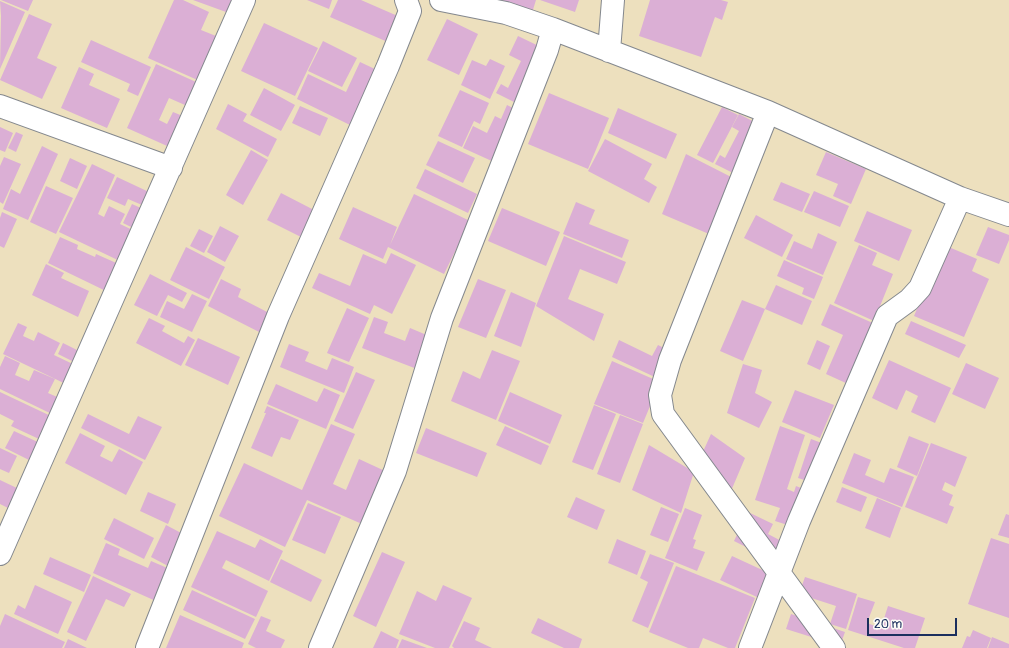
<!DOCTYPE html>
<html>
<head>
<meta charset="utf-8">
<style>
  body { margin:0 }
  #map { position:relative; width:1009px; height:648px; overflow:hidden; background:#ede0be; font-family:Pangolin,sans-serif }
  canvas { display:block }
  .scale { position:absolute; left:867px; top:618px; width:90px; height:18px; box-sizing:border-box; border:2px solid #1b2f5e; border-top:0; padding-left:5px; font-size:12px; line-height:14px; white-space:nowrap; color:#1b2f5e; -webkit-text-stroke:3px #fdfcf7; paint-order:stroke }
</style>
</head>
<body>
<div id="map">
<canvas width="1009" height="648"></canvas>
<div class="scale">20 m</div>
</div>
<script>
const ctx = document.querySelector('canvas').getContext('2d');
ctx.lineJoin = 'round';
function fillPath(path, color) {
  ctx.fillStyle = color;
  ctx.fill(path, 'evenodd');
}
function toPath(rows) {
  const path = new Path2D();
  for (const r of rows) {
    path.moveTo(r[0], r[1]);
    for (let i = 2; i < r.length; i += 2) path.lineTo(r[i], r[i + 1]);
  }
  return path;
}
function trace(path, color, width, dash) {
  ctx.strokeStyle = color;
  ctx.lineWidth = width;
  ctx.lineCap = dash ? 'butt' : 'round';
  ctx.setLineDash(dash || []);
  ctx.stroke(path);
}
fillPath(toPath([
  [1,0,33,0,28,11],
  [174,0,183,0,209,12,201,30,221,38,202,82,148,58],
  [193,0,244,0,237,16],
  [307,0,332,0,329,9],
  [338,0,361,0,400,17,390,43,330,17],
  [503,0,536,0,532,13,502,3],
  [540,0,579,0,575,12],
  [650,0,721,0,728,2,722,20,715,17,701,57,639,36],
  [0,1,25,12,0,69,1,16],
  [29,14,52,24,37,58,57,67,42,99,0,80],
  [447,19,478,34,459,75,427,60],
  [264,23,318,48,295,96,241,71],
  [518,36,547,50,520,105,496,93,501,84,508,88,521,61,509,55],
  [91,40,151,67,138,96,127,91,130,84,81,62],
  [323,41,357,58,342,87,308,71],
  [490,59,505,66,490,99,461,85,472,60,486,66],
  [360,62,377,70,350,125,297,99,308,74,346,92],
  [156,64,205,86,194,109,169,98,159,120,167,124,173,112,190,119,176,150,127,128],
  [79,67,94,74,89,85,120,99,107,128,61,108],
  [264,88,295,105,281,131,250,115],
  [460,90,489,103,480,124,474,121,462,147,438,136],
  [549,93,609,118,588,169,528,144],
  [228,104,247,114,243,121,277,139,268,157,216,129],
  [507,105,517,110,494,162,463,148,473,126,487,133,495,116,501,119],
  [300,106,328,118,320,136,292,123],
  [722,107,738,115,713,163,697,155],
  [618,108,677,134,666,159,608,133],
  [739,114,764,127,739,176,715,164,720,155,725,158,739,131,732,127],
  [0,127,13,133,5,152,0,150],
  [16,132,23,135,16,152,8,148],
  [605,139,652,164,644,179,657,187,649,203,588,171],
  [438,141,475,158,463,183,426,165],
  [42,146,58,154,28,220,3,209,11,189,20,194],
  [251,150,268,160,243,205,226,195],
  [826,152,866,169,851,204,833,196,838,184,816,175],
  [686,154,741,182,716,237,662,214],
  [4,157,21,164,3,204,0,202,0,166],
  [70,158,87,166,77,189,60,181],
  [92,164,115,175,98,214,104,217,109,206,125,214,120,224,139,233,124,263,59,232],
  [425,169,477,194,468,213,416,188],
  [117,177,149,192,142,205,128,199,125,206,107,198],
  [781,182,810,194,802,212,773,200],
  [46,186,73,198,56,234,30,222],
  [814,191,849,206,840,227,804,212],
  [281,193,314,210,301,237,267,220],
  [414,194,470,221,444,274,388,247,383,259,339,239,353,207,397,227,390,245],
  [576,202,595,210,589,224,629,240,622,258,563,234],
  [132,204,143,209,133,228,123,223],
  [502,208,560,232,546,266,488,241],
  [867,211,912,230,899,261,854,241],
  [2,212,17,219,4,248,0,246,0,218],
  [756,215,793,235,782,257,744,238],
  [220,226,239,236,225,262,207,252],
  [988,227,1009,235,1009,240,999,264,976,255],
  [199,229,213,236,204,253,190,246],
  [818,233,837,242,823,275,786,259,794,241,812,249],
  [564,236,626,262,617,284,580,269,568,299,604,314,594,341,536,306],
  [60,237,78,245,77,249,95,257,96,254,123,266,110,293,48,263],
  [859,245,877,253,872,265,893,274,874,321,834,303],
  [944,245,977,259,972,271,989,279,964,337,914,316],
  [186,247,225,267,209,299,170,280],
  [391,253,416,265,392,314,374,305,370,314,312,288,319,273,350,286,363,254,386,264],
  [784,260,823,277,814,299,802,294,804,288,777,276],
  [46,264,64,273,61,278,89,291,78,317,32,295],
  [150,274,187,293,182,302,168,295,157,316,134,305],
  [221,279,241,289,238,297,275,316,265,335,208,306],
  [478,279,506,290,486,338,458,327],
  [776,285,812,301,802,325,765,309],
  [511,292,536,303,521,347,494,336],
  [192,294,207,301,192,332,160,317,167,301,184,309],
  [742,300,765,309,743,361,720,351],
  [830,304,875,324,848,384,826,374,843,335,821,325],
  [347,308,369,318,349,362,327,353],
  [374,317,388,322,384,333,405,341,410,328,429,336,417,369,362,348],
  [149,318,165,326,162,331,184,343,188,336,195,340,181,366,136,343],
  [911,321,966,345,959,358,905,334],
  [18,323,27,327,23,336,34,341,38,332,60,343,54,355,79,367,70,386,3,354],
  [198,338,240,357,228,385,185,365],
  [619,340,652,356,658,345,672,352,659,379,612,357],
  [817,340,830,346,820,370,807,364],
  [63,343,81,352,76,363,58,354],
  [289,344,309,352,305,361,327,370,332,358,354,367,344,393,280,367],
  [492,350,520,361,496,420,451,401,463,371,480,379],
  [5,356,20,363,15,375,29,381,34,370,55,379,48,393,64,400,56,416,0,389,0,367],
  [889,360,951,388,935,423,911,412,918,396,906,390,897,410,872,398],
  [612,361,660,382,643,423,594,404],
  [966,363,999,378,985,409,952,394],
  [743,364,762,370,755,393,772,402,759,428,727,413],
  [356,372,375,380,353,429,334,421],
  [276,384,317,402,324,388,340,395,326,429,267,404],
  [795,390,834,405,820,438,782,422],
  [0,392,55,418,39,439,11,426,14,421,0,414],
  [510,392,562,415,550,444,498,421],
  [594,405,616,414,593,470,572,462],
  [267,406,299,420,290,440,281,437,272,457,251,448,266,413,264,413],
  [88,414,129,434,138,416,162,427,145,460,81,428],
  [620,415,643,424,620,483,597,474],
  [331,424,355,434,333,484,346,490,359,459,385,471,362,524,307,500,285,547,219,516,244,463,302,490],
  [505,426,549,446,541,465,496,445],
  [780,426,805,435,787,489,794,492,796,486,806,490,794,527,775,521,780,508,755,500],
  [426,428,487,453,477,477,416,453],
  [14,431,42,444,33,462,5,448],
  [80,433,105,446,100,456,112,462,119,449,143,462,126,495,65,463],
  [711,434,745,458,731,491,696,467],
  [909,436,929,444,917,476,897,467],
  [811,439,827,445,814,483,798,478],
  [931,443,967,457,955,487,945,482,942,490,953,495,949,505,954,507,947,524,905,507],
  [649,445,694,472,681,513,632,490],
  [0,448,17,456,9,473,0,469],
  [854,453,871,460,865,475,884,483,890,468,914,477,902,507,842,483],
  [0,480,21,490,12,510,0,504],
  [842,487,867,497,861,512,836,502],
  [148,492,176,504,168,524,140,511],
  [576,497,605,510,597,530,567,517],
  [877,498,901,508,890,538,865,528],
  [308,503,341,517,325,554,292,540],
  [661,507,679,514,668,542,650,535],
  [685,508,702,515,693,539,696,540,693,548,705,552,697,571,665,558],
  [748,512,773,524,768,534,787,544,778,563,734,541],
  [1006,514,1009,515,1009,538,998,535],
  [114,518,154,538,144,559,104,539],
  [166,525,185,535,170,567,151,557],
  [217,531,255,548,260,539,283,551,269,581,226,560,222,568,268,591,256,617,191,587],
  [991,538,1009,544,1009,618,968,604],
  [617,539,646,551,637,575,608,563],
  [106,543,120,549,118,555,148,568,151,561,172,570,158,602,93,573],
  [382,552,405,562,376,627,353,616],
  [650,554,674,563,648,628,632,621,648,582,640,578],
  [732,556,771,574,759,598,720,580],
  [50,557,91,575,84,592,43,574],
  [281,559,322,580,311,602,270,582],
  [676,566,755,598,735,648,728,648,703,638,699,648,688,648,649,632],
  [93,576,131,594,124,607,106,599,86,641,67,632],
  [805,577,857,594,846,629,830,624,836,606,799,594],
  [35,585,72,602,58,634,14,614,18,605,25,609],
  [443,585,472,598,449,648,435,648,399,634,417,591,436,601],
  [192,590,255,619,245,639,183,610],
  [858,597,875,602,867,623,881,628,888,606,925,618,915,648,904,648,848,630],
  [5,614,65,642,62,648,0,648,0,626],
  [791,614,845,632,840,646,786,629],
  [180,615,244,643,242,648,166,648],
  [261,616,271,620,266,631,285,640,281,648,256,648,248,644],
  [538,618,582,639,579,648,564,648,531,633],
  [464,621,480,628,475,640,492,648,454,648,452,646],
  [973,630,991,638,987,648,962,648,967,636,970,637],
  [381,631,399,640,396,648,373,648],
  [992,637,1009,644,1009,648,988,648],
  [68,639,87,648,64,648],
  [402,639,427,648,398,648]
]), '#dbafd5');
const minor = toPath([
  [441,0,506,13,553,29,768,112,960,198,1009,215],
  [609,51,613,0],
  [0,106,171,168],
  [768,112,670,360,660,395,663,414,834,648],
  [0,554,244,0],
  [147,648,278,316,388,66,410,11,406,0],
  [320,648,395,471,442,318,547,50,553,29],
  [750,648,799,521,887,316,909,300,920,288,960,198]
]);
trace(minor, '#84888e', 24);
trace(minor, '#fff', 22);
</script>
</body>
</html>
